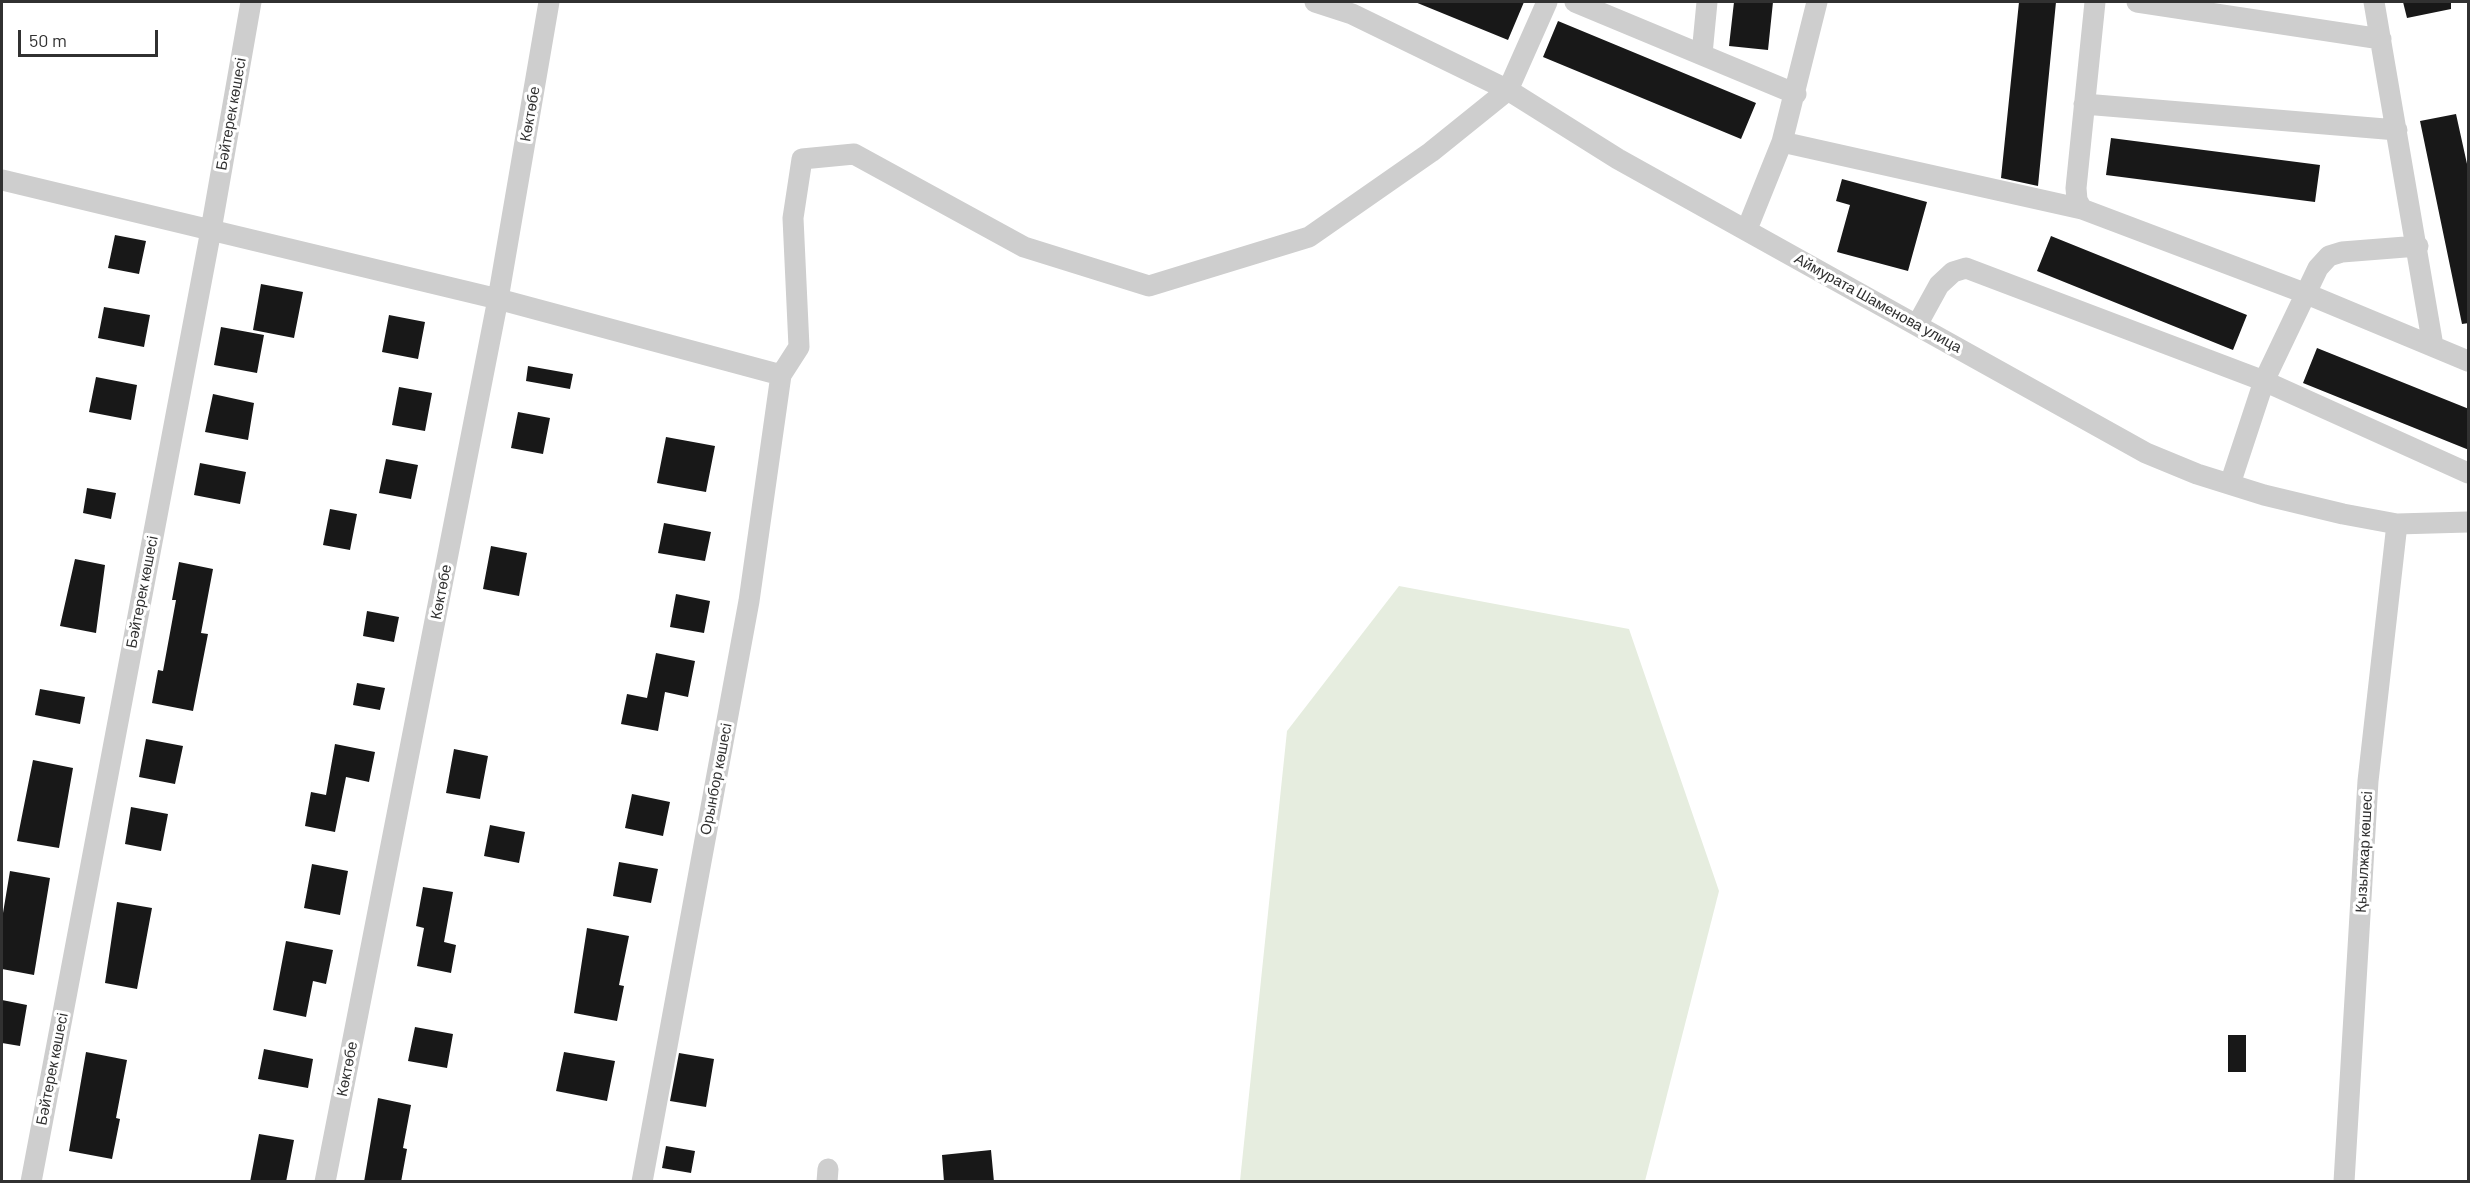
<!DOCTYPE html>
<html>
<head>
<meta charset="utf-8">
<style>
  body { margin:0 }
  #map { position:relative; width:2470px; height:1183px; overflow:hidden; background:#fff; font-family:Barlow,sans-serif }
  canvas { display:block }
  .frame { position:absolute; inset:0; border:3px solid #313131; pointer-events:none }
  .scale { position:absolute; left:18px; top:30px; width:140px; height:27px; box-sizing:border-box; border:3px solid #313131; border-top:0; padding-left:8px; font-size:18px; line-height:21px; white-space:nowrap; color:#313131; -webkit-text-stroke:4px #fff; paint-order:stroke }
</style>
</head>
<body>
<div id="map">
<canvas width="2470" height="1183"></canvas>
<div class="frame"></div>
<div class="scale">50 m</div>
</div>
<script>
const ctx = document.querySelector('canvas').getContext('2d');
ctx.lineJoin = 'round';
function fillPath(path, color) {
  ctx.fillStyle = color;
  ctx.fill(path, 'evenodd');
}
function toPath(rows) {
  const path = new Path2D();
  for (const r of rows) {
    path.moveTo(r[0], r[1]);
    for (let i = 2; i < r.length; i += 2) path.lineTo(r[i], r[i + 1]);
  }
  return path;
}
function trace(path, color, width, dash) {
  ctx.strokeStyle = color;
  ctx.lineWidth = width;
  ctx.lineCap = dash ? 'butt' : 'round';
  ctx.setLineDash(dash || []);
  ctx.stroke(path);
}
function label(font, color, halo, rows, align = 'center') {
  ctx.font = font + ' Barlow,sans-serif';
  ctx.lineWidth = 6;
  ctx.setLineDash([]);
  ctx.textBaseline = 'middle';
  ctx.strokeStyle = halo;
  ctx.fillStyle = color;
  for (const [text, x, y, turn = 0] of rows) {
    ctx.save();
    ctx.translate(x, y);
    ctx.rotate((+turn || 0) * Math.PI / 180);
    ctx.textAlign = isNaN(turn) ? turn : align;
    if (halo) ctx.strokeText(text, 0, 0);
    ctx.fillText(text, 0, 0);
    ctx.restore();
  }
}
fillPath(toPath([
  [1399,586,1629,629,1719,891,1645,1181,1240,1181,1287,731]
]), '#e6eddf');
fillPath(toPath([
  [1415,2,1524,2,1508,40],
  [1734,2,1773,2,1768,50,1729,46],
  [2019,2,2056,2,2038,186,2001,178],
  [2403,2,2451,2,2451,9,2407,18],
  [1558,21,1756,103,1741,139,1543,57],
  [2456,114,2469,173,2469,323,2462,324,2420,121],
  [2111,138,2320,165,2315,202,2106,175],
  [1842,179,1927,202,1908,271,1837,252,1850,205,1836,201],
  [115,235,146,241,139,274,108,268],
  [2051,236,2247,315,2233,350,2037,271],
  [261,284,303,292,294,338,253,330],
  [104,307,150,315,144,347,98,338],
  [389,315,425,322,418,359,382,352],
  [221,327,264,335,257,373,214,365],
  [2317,348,2469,409,2469,450,2303,383],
  [528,366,573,374,570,389,526,381],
  [96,377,137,385,131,420,89,412],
  [399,387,432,393,425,431,392,425],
  [213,394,254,403,248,440,205,432],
  [518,412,550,418,543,454,511,448],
  [666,437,715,446,706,492,657,483],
  [386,459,418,465,411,499,379,493],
  [200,463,246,472,240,504,194,495],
  [87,488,116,493,111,519,83,513],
  [330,509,357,514,350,550,323,545],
  [664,523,711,532,705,561,658,553],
  [491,546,527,553,519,596,483,589],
  [75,559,105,565,96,633,60,626],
  [179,562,213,569,201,633,208,634,193,711,152,703,158,670,163,671,176,600,172,600],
  [676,594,710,601,704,633,670,627],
  [367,611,399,617,394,642,363,636],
  [656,653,695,661,688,697,665,692,658,731,621,724,627,694,647,698],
  [357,683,385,688,380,710,353,705],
  [40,689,85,697,80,724,35,715],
  [146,739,183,746,175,784,139,777],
  [335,744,375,752,369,782,346,777,335,832,305,826,311,792,326,795],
  [454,749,488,756,480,799,446,793],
  [33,760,73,768,59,848,17,841],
  [632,794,670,802,663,836,625,828],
  [131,807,168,814,161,851,125,844],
  [490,825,525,832,519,863,484,856],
  [619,862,658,869,651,903,613,896],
  [312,864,348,871,340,915,304,908],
  [10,871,50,878,34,975,2,969,2,919],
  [423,887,453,892,444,942,456,945,451,973,417,966,424,928,416,926],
  [117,902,152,908,137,989,105,983],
  [587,928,629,936,619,985,624,986,617,1021,574,1013],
  [286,941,333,950,326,984,313,981,306,1017,273,1010],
  [2,1000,27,1005,20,1046,2,1043],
  [415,1027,453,1034,447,1068,408,1061],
  [2228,1035,2246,1035,2246,1072,2228,1072],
  [264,1049,313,1059,308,1088,258,1079],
  [86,1052,127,1060,116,1118,120,1119,112,1159,69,1151],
  [564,1052,615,1061,607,1101,556,1091],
  [679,1053,714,1059,706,1107,670,1101],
  [378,1098,411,1105,403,1148,407,1149,401,1182,364,1182],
  [259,1134,294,1140,286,1182,250,1182],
  [666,1146,695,1151,691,1173,662,1168],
  [991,1150,994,1182,944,1182,942,1155]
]), '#181818');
trace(toPath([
  [1315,2,1352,14,1508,90,1618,159,2146,453,2197,474,2264,495,2343,514,2397,524,2468,522],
  [1575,2,1796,94],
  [1817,2,1782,142,2082,209],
  [2095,2,2076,188,2077,200,2082,209,2307,294,2468,361],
  [2137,2,2381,39],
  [2374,2,2433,346],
  [1702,54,1707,2],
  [2084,104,2397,130],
  [2,180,498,299,781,375],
  [1747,229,1782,142],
  [1917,325,1939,285,1953,272,1966,268,2264,381,2318,268,2329,256,2342,252,2418,246],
  [2230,484,2264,381,2468,473],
  [31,1182,211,230,251,2],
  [325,1182,498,299,549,2],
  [642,1182,749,601,781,375,799,347,793,218,802,159,854,154,1024,247,1149,286,1309,237,1431,152,1508,90,1547,2],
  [827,1182,828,1169],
  [2344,1182,2368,781,2397,524]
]), '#cecece', 21);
label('15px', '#313131', '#fff', [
  ["Бәйтерек көшесі",231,114,-80],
  ["Көктөбе",530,114,-80],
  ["Аймурата Шаменова улица",1878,303,29],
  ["Бәйтерек көшесі",142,592,-79],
  ["Көктөбе",441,592,-79],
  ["Орынбор көшесі",716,779,-79],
  ["Қызылжар көшесі",2364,852,-87],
  ["Бәйтерек көшесі",52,1069,-79],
  ["Көктөбе",347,1069,-79]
]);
</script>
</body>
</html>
